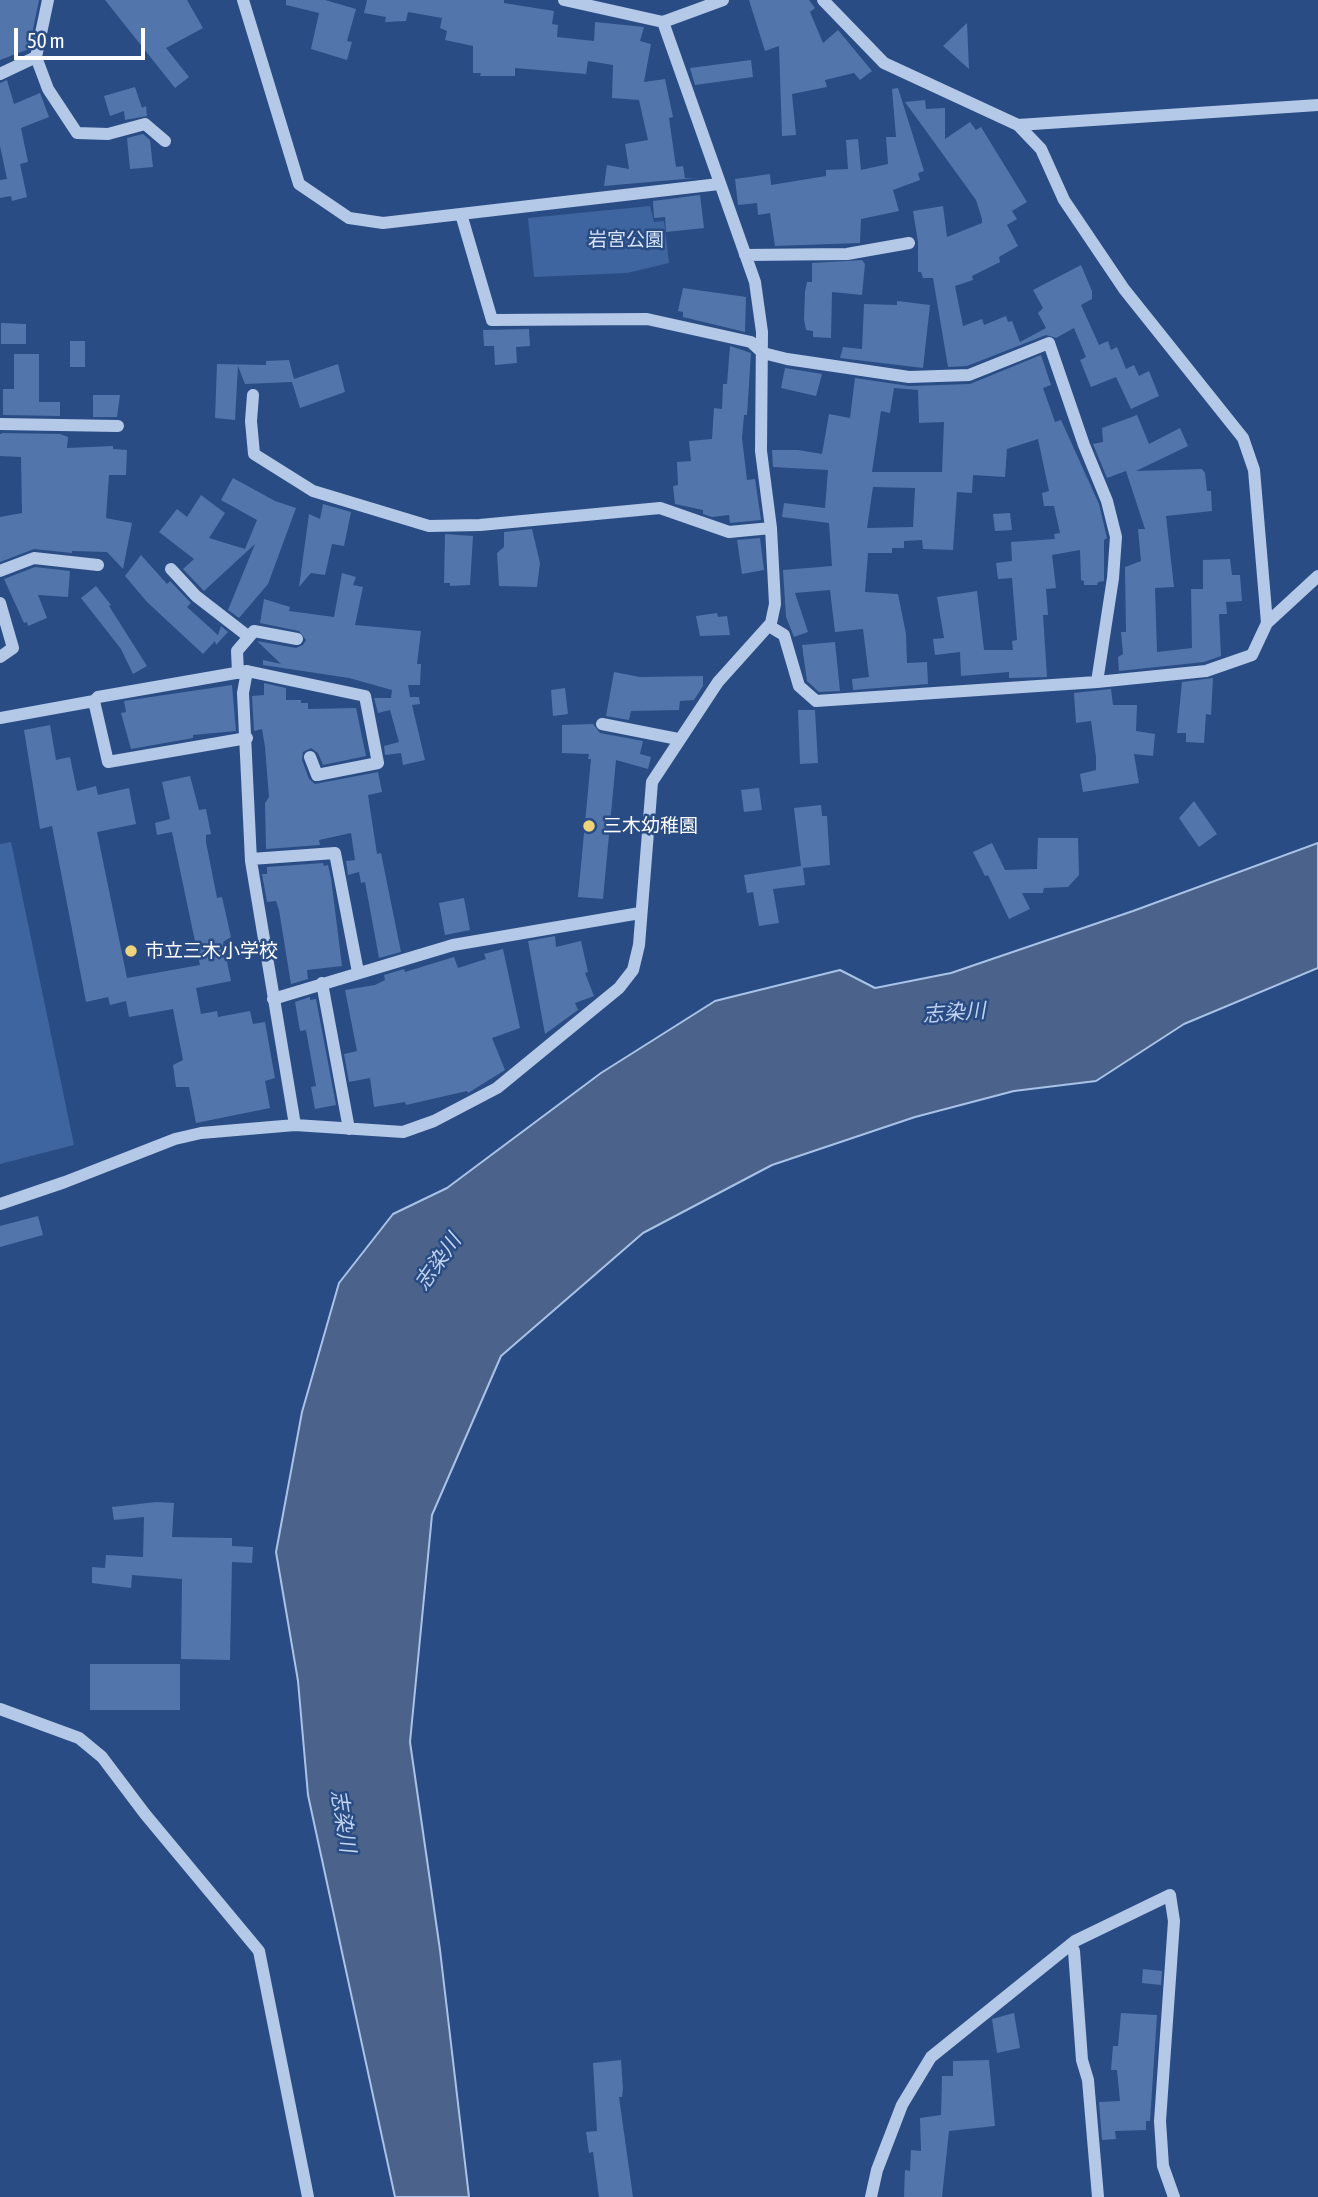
<!DOCTYPE html>
<html>
<head>
<meta charset="utf-8">
<style>
  body { margin:0 }
  #map { position:relative; width:1318px; height:2197px; overflow:hidden; background:#2a4c84; font-family:"Asap Condensed",sans-serif }
  canvas { display:block }
  .scale { position:absolute; left:14px; top:28px; width:131px; height:32px; box-sizing:border-box; border:4px solid #fff; border-top:0; padding-left:9px; font-size:21px; line-height:24px; white-space:nowrap; color:#fff; -webkit-text-stroke:5px #2a4c84; paint-order:stroke }
</style>
</head>
<body>
<div id="map">
<canvas width="1318" height="2197"></canvas>
<div class="scale">50 m</div>
</div>
<script>
const ctx = document.querySelector('canvas').getContext('2d');
ctx.lineJoin = 'round';
function fillPath(path, color) {
  ctx.fillStyle = color;
  ctx.fill(path, 'evenodd');
}
function toPath(rows) {
  const path = new Path2D();
  for (const r of rows) {
    path.moveTo(r[0], r[1]);
    for (let i = 2; i < r.length; i += 2) path.lineTo(r[i], r[i + 1]);
  }
  return path;
}
function trace(path, color, width, dash) {
  ctx.strokeStyle = color;
  ctx.lineWidth = width;
  ctx.lineCap = dash ? 'butt' : 'round';
  ctx.setLineDash(dash || []);
  ctx.stroke(path);
}
function label(font, color, halo, rows, align = 'center') {
  ctx.font = font + ' "Asap Condensed","Noto Sans JP",sans-serif';
  ctx.lineWidth = 5;
  ctx.setLineDash([]);
  ctx.textBaseline = 'middle';
  ctx.strokeStyle = halo;
  ctx.fillStyle = color;
  for (const [text, x, y, turn = 0] of rows) {
    ctx.save();
    ctx.translate(x, y);
    ctx.rotate((+turn || 0) * Math.PI / 180);
    ctx.textAlign = isNaN(turn) ? turn : align;
    if (halo) ctx.strokeText(text, 0, 0);
    ctx.fillText(text, 0, 0);
    ctx.restore();
  }
}
fillPath(toPath([
  [650,206,654,222,664,221,669,263,627,273,534,277,528,218],
  [11,842,74,1145,0,1164,0,844]
]), '#3f65a0');
const water = toPath([
  [1318,843,1318,968,1184,1024,1096,1081,1014,1091,915,1117,772,1165,643,1233,501,1356,432,1515,410,1742,440,1950,469,2197,395,2197,308,1795,298,1681,276,1552,302,1412,339,1283,393,1214,447,1188,601,1073,715,1001,840,970,875,988,951,973,1133,911,1318,843]
]);
fillPath(water, '#4b638b');
trace(water, '#a9c2e7', 2);
fillPath(toPath([
  [0,0,39,0,29,49,0,60],
  [105,0,187,0,203,28,166,48,189,77,175,88],
  [286,0,325,0,356,9,347,41,352,42,347,60,311,49,319,13,286,5],
  [367,0,504,0,504,3,554,11,552,24,558,25,557,37,594,41,595,22,644,27,640,41,651,44,644,82,665,79,673,117,669,118,676,167,683,166,685,178,696,178,604,186,607,165,629,169,625,144,648,140,639,100,612,98,613,65,588,61,586,74,515,68,515,76,480,76,481,73,473,73,473,46,445,40,447,31,440,28,442,18,408,12,406,21,385,22,386,17,364,13],
  [749,0,809,0,815,8,810,12,823,43,838,30,872,71,860,80,854,73,825,80,827,87,792,94,796,135,782,136,779,46,765,51],
  [967,23,969,69,943,46],
  [751,60,753,77,695,85,690,68],
  [7,80,14,104,40,93,49,117,21,128,28,162,20,164,27,197,12,201,11,196,0,198,0,180,7,179,0,146,0,83],
  [135,87,142,108,146,106,147,116,125,120,124,111,110,116,104,96],
  [898,88,924,171,918,173,920,180,893,190,899,211,861,219,860,243,775,246,770,213,758,215,757,203,738,205,735,179,770,174,771,185,826,176,826,170,848,169,846,140,858,139,861,170,888,164,886,137,896,137,892,89],
  [925,100,926,109,945,108,945,139,970,122,976,130,981,127,1027,202,1012,211,1017,219,1007,225,1018,246,999,257,1000,262,972,276,973,280,955,286,963,326,982,319,984,325,1006,316,1008,322,1012,321,1020,342,1046,328,1038,313,1043,308,1033,290,1081,265,1092,291,1092,299,1081,305,1099,345,1108,341,1111,350,1117,347,1126,369,1134,365,1139,376,1149,371,1159,396,1131,409,1116,377,1091,387,1080,360,1086,357,1074,328,1056,338,1046,335,967,366,948,367,933,278,923,278,921,272,918,272,918,242,913,211,943,206,947,237,982,223,982,219,976,200,905,102],
  [143,134,150,140,153,167,130,169,127,138],
  [700,195,704,228,666,232,665,217,654,218,653,201],
  [862,260,865,264,862,295,832,292,831,338,813,337,813,331,806,330,804,319,805,292,807,282,812,282,812,263],
  [683,288,746,297,745,332,683,317,683,312,678,311],
  [897,301,930,305,923,368,840,358,843,347,862,349,864,304,897,305],
  [1,323,26,324,26,344,1,344],
  [529,329,530,346,516,347,517,363,495,365,494,346,484,346,483,330],
  [70,341,85,341,85,367,70,367],
  [730,346,751,353,747,415,744,415,742,438,747,480,755,479,761,520,730,523,729,515,712,517,703,514,703,510,675,504,673,486,678,485,677,462,691,461,689,441,712,439,714,408,722,409,723,384,727,384],
  [14,354,39,354,39,402,60,402,60,416,3,415,3,389,14,389],
  [1041,355,1051,385,1043,388,1055,422,1061,420,1099,504,1107,538,1104,540,1104,581,1098,582,1097,585,1084,585,1084,581,1081,580,1080,550,1052,555,1056,588,1046,589,1048,615,1043,615,1047,677,1009,678,1009,672,961,676,960,652,935,655,933,639,944,638,937,597,977,591,984,650,1013,650,1012,641,1017,640,1012,578,998,579,996,563,1012,561,1011,542,1055,539,1054,534,1060,533,1054,506,1044,506,1042,493,1049,491,1038,439,1007,449,1005,477,973,475,972,493,957,492,953,550,923,549,922,540,904,541,904,548,892,548,892,553,868,553,865,592,898,594,906,634,907,663,927,662,928,684,853,690,852,679,869,677,863,629,835,632,830,590,795,593,808,632,794,637,786,617,783,570,832,566,829,523,782,517,784,503,825,508,828,470,773,467,772,450,798,450,822,454,829,414,850,418,855,378,909,386,970,384],
  [894,388,918,390,919,423,944,422,942,472,872,472,881,411,890,413],
  [873,487,915,488,913,527,867,528],
  [289,360,294,379,338,364,345,392,300,408,292,382,245,384,238,366,235,420,215,418,217,364,266,365,266,361],
  [785,368,822,374,816,396,781,388],
  [93,395,120,395,117,417,93,417],
  [1137,415,1149,444,1180,428,1188,446,1136,471,1202,469,1205,473,1207,491,1211,491,1212,511,1166,516,1174,587,1155,588,1157,652,1192,648,1191,589,1203,589,1203,560,1230,559,1232,575,1240,575,1242,601,1226,602,1227,614,1219,614,1221,656,1204,662,1119,671,1118,657,1123,654,1121,632,1126,632,1125,567,1141,561,1138,529,1145,529,1126,471,1107,478,1093,444,1103,442,1102,428],
  [3,433,60,434,68,437,67,448,113,446,113,449,127,450,126,475,109,475,106,518,132,523,123,569,107,552,72,551,72,553,34,549,0,562,0,517,22,513,21,457,0,456,0,434],
  [233,478,275,501,296,508,268,584,239,618,228,610,255,544,204,591,183,569,194,559,159,532,177,509,187,517,201,495,225,513,209,538,245,549,257,520,221,500],
  [323,504,351,512,344,546,332,544,325,575,311,573,299,587,309,514,320,519],
  [1010,513,1012,530,995,531,993,514],
  [532,529,540,563,537,587,499,586,497,553,504,547,504,532],
  [445,534,473,536,470,585,450,586,450,583,444,583],
  [760,538,764,570,742,574,737,540],
  [141,555,167,584,170,581,191,603,187,607,218,635,221,626,228,632,216,645,215,641,203,654,147,602,125,576],
  [35,567,70,571,68,597,38,595,47,618,28,626,27,622,24,623,4,579],
  [342,573,356,577,353,585,363,587,355,625,421,631,417,664,421,664,420,685,408,685,410,697,419,697,420,704,412,705,425,760,403,765,401,753,385,755,384,746,399,742,390,710,378,713,374,698,391,698,392,690,349,678,263,665,263,660,281,664,257,641,296,648,303,645,306,640,299,631,260,623,264,599,290,607,289,611,334,617],
  [96,586,111,605,109,606,147,666,133,674,121,649,81,598],
  [717,613,718,617,727,616,730,635,700,636,696,616],
  [835,642,840,691,819,692,807,681,802,645],
  [614,672,640,677,703,676,703,686,694,700,680,701,679,710,631,711,629,720,606,716],
  [1213,678,1211,715,1206,714,1204,743,1186,742,1186,733,1177,733,1182,682],
  [264,683,286,688,286,700,301,700,301,703,308,703,308,709,356,708,366,756,323,765,318,753,311,748,303,752,302,760,309,779,315,784,378,772,382,792,368,795,377,854,381,853,384,868,401,952,379,958,365,882,361,883,359,872,348,875,346,861,355,860,351,833,319,840,320,845,266,849,265,803,269,797,265,747,262,729,254,731,252,696,264,695],
  [232,685,236,731,193,735,193,738,131,749,121,713,126,712,124,701],
  [565,688,568,714,553,716,551,690],
  [1111,689,1113,705,1137,705,1136,731,1155,734,1153,756,1134,754,1139,783,1083,792,1080,774,1096,770,1096,757,1091,721,1076,723,1074,693],
  [798,710,815,710,818,763,800,764],
  [593,724,600,733,643,741,640,754,651,757,648,769,616,760,603,899,578,897,591,759,588,759,589,754,562,753,562,725],
  [50,725,56,760,70,757,77,791,96,786,98,795,129,788,136,824,97,832,127,978,200,965,172,832,157,835,155,823,170,819,162,782,190,776,199,810,206,809,211,834,206,835,206,842,217,898,222,897,231,937,223,942,231,981,196,988,201,1014,217,1011,218,1017,250,1011,253,1024,265,1022,275,1078,265,1081,270,1108,196,1123,189,1087,176,1087,173,1065,183,1060,173,1009,129,1017,126,1001,110,1005,108,997,86,1002,52,826,40,829,24,730],
  [759,788,762,810,744,812,741,790],
  [1194,801,1217,834,1199,847,1179,818],
  [821,805,822,816,827,816,830,865,803,868,805,885,773,889,779,923,759,926,753,892,747,893,744,875,801,866,794,808],
  [1038,838,1078,838,1079,875,1068,887,1044,888,1043,893,1022,893,1030,909,1009,919,988,875,985,876,973,852,992,843,1005,870,1037,869],
  [323,863,324,866,328,865,331,878,342,966,307,970,308,979,291,984,279,910,276,901,267,902,262,874,267,874,267,867],
  [464,898,470,930,445,935,439,903],
  [555,936,556,947,581,941,588,972,585,973,594,996,575,1003,578,1010,545,1034,528,941],
  [503,949,520,1028,492,1038,505,1070,468,1093,467,1091,406,1105,405,1102,374,1107,370,1078,349,1082,344,1054,357,1051,345,990,375,985,385,980,384,975,404,969,405,972,454,957,458,968,486,959,484,954],
  [310,997,310,1000,316,999,336,1105,315,1109,311,1087,316,1086,306,1030,300,1031,295,1002],
  [38,1216,43,1235,0,1247,0,1226],
  [156,1502,174,1503,172,1537,232,1538,232,1546,253,1547,252,1563,232,1562,230,1660,181,1659,182,1579,132,1575,131,1588,92,1583,92,1567,105,1568,106,1555,143,1557,144,1517,114,1520,112,1507],
  [90,1664,180,1664,180,1710,90,1710],
  [1143,1969,1162,1971,1161,1985,1142,1983],
  [1014,2013,1020,2048,997,2053,992,2019],
  [1121,2013,1157,2015,1150,2121,1146,2121,1146,2130,1115,2131,1116,2139,1102,2140,1099,2102,1120,2101,1117,2070,1111,2070,1113,2046,1118,2046],
  [621,2060,623,2089,622,2097,619,2097,633,2197,599,2197,593,2152,589,2153,586,2132,597,2131,593,2063],
  [989,2060,995,2126,949,2131,942,2197,904,2197,905,2170,910,2171,911,2150,921,2151,920,2118,941,2115,942,2076,953,2076,953,2061]
]), '#5275ab');
trace(toPath([
  [48,0,36,57,48,89,77,133,108,134,145,124,165,141],
  [243,0,299,184,349,218,383,223,719,184],
  [564,0,663,22,723,0],
  [823,0,884,63,1018,125,1041,149,1064,200,1124,289,1243,438,1254,470,1267,623],
  [0,74,36,57],
  [1018,125,1318,105],
  [461,214,492,320,647,319,751,342,763,353,787,359,909,377,969,375,1049,343,1084,445,1107,501,1116,537,1113,578,1097,682],
  [745,255,847,254,909,243],
  [253,395,251,421,254,454,313,491,429,526,480,525,660,508,729,532,771,528],
  [0,424,118,426],
  [171,569,196,596,249,637],
  [0,571,34,558,98,565],
  [0,603,13,648,0,657],
  [769,626,784,635,799,686,816,701,1097,682,1206,671,1252,655,1267,623,1318,576],
  [247,671,243,693,251,861,295,1125],
  [238,673,237,651,254,631,297,639],
  [0,718,94,701],
  [602,724,678,739],
  [247,738,108,762,94,701,98,697,247,671,365,696,378,763,317,775,310,757],
  [251,859,335,853,358,972],
  [322,983,349,1129],
  [273,999,453,945,640,913],
  [0,1204,65,1182,175,1139,201,1133,295,1125,403,1132,434,1121,497,1088,619,988,633,970,639,945,652,782,718,682,771,623,775,604,771,528,761,451,762,332,755,282,663,22],
  [0,1709,79,1738,102,1757,145,1814,259,1951,308,2197],
  [1071,1944,1074,1951,1082,2060,1088,2080,1098,2197],
  [871,2197,877,2170,902,2105,931,2057,1075,1941,1170,1895,1174,1921,1160,2121,1163,2166,1174,2197]
]), '#b4c8e7', 12);
for (const [x, y, r, color] of [
  [589,826,7,"#edd37b"],
  [131,951,7,"#edd37b"]
]) {
  const dot = new Path2D();
  dot.arc(x, y, r, 0, 2 * Math.PI);
  ctx.fillStyle = color;
  ctx.fill(dot);
  trace(dot, '#2a4c84', 2.5);
}
label('19px', '#d7e3f6', '#2a4c84', [
  ["岩宮公園",626,240]
]);
label('19px', '#fff', '#2a4c84', [
  ["三木幼稚園",603,826],
  ["市立三木小学校",145,951]
], 'left');
label('italic 21px', '#c0d2ee', '#2a4c84', [
  ["志染川",954,1013,-4],
  ["志染川",438,1262,-55],
  ["志染川",343,1821,81]
]);
</script>
</body>
</html>
